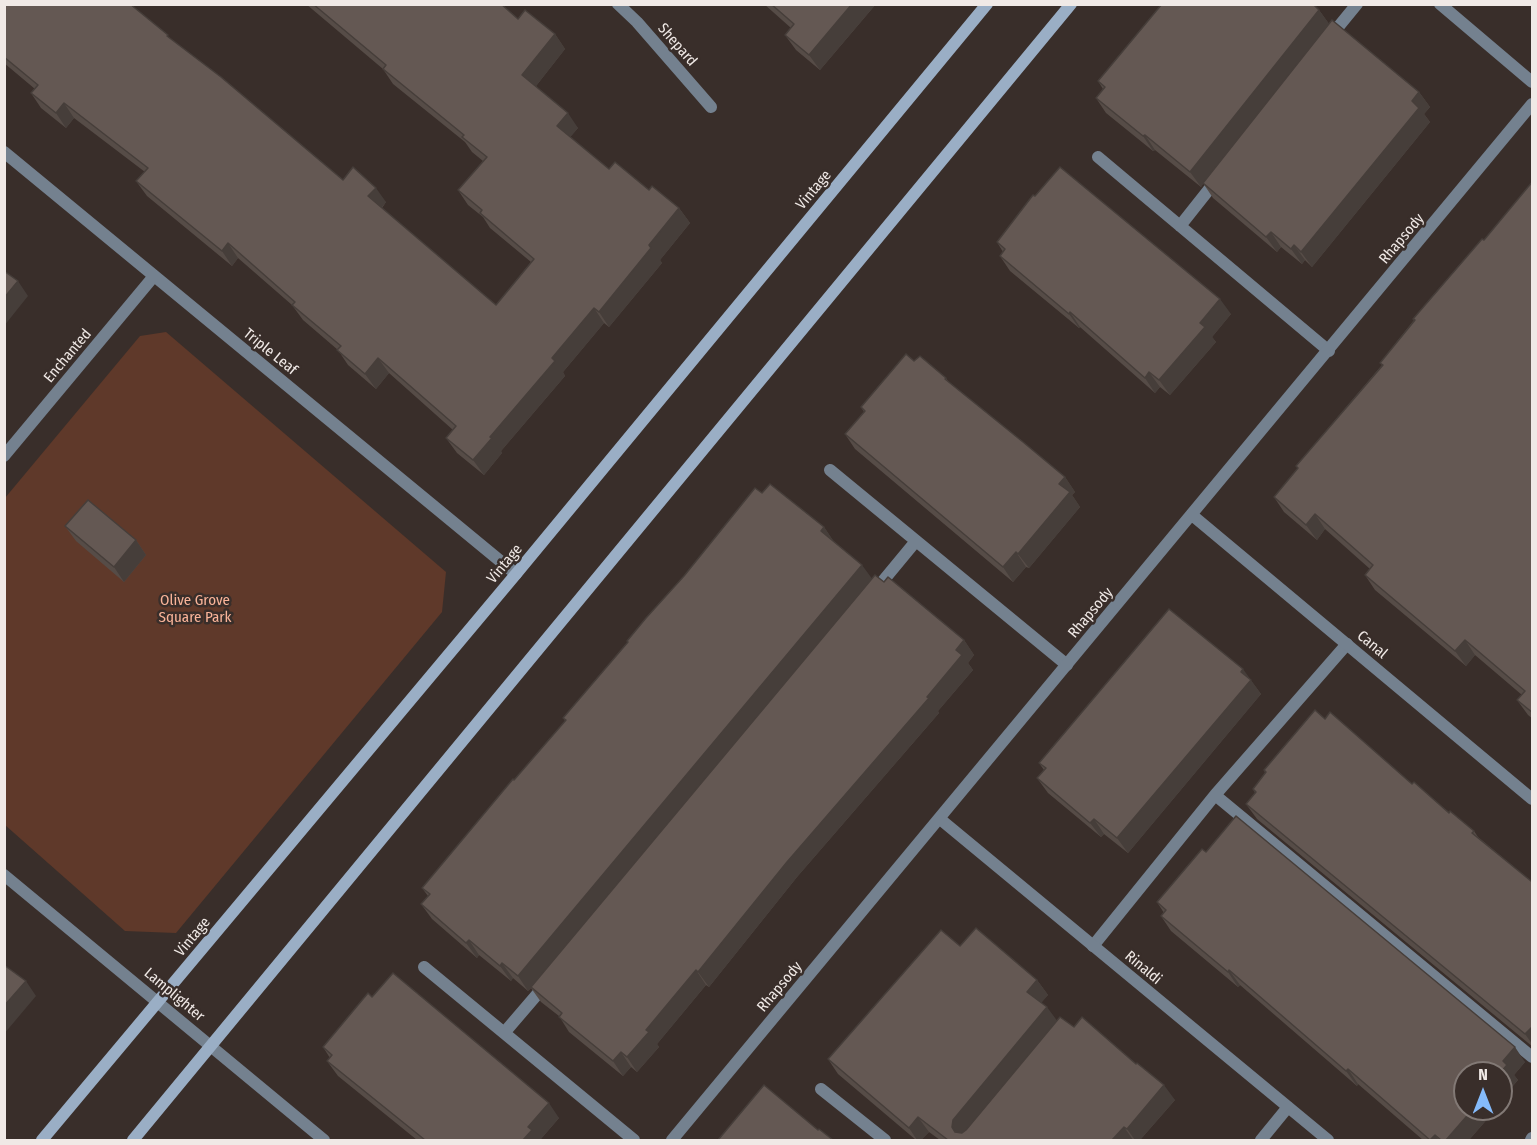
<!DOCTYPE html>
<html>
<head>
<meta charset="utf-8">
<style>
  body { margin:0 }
  #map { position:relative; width:1537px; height:1145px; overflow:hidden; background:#392e2a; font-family:"Fira Sans Condensed",sans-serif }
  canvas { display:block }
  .frame { position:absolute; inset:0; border:6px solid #f0e9e6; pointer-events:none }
  .north { position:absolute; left:1453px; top:1061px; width:60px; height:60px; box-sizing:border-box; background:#392e2a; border:2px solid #827975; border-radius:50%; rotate:0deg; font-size:16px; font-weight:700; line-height:24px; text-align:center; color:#f0e9e6 }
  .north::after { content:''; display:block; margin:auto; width:21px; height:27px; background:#85bbfb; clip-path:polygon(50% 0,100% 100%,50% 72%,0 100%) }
</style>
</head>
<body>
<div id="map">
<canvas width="1537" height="1145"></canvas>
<div class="frame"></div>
<div class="north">N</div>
</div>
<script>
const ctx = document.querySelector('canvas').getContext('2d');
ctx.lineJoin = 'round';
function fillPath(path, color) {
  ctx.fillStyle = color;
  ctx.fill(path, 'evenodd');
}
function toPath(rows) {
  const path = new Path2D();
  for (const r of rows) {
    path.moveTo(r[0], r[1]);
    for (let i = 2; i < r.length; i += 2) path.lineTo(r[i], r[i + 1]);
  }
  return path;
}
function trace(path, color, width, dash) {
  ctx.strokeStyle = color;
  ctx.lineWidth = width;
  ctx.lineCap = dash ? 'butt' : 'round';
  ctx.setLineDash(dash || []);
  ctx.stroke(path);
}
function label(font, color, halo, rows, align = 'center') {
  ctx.font = font + ' "Fira Sans Condensed",sans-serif';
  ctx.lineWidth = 5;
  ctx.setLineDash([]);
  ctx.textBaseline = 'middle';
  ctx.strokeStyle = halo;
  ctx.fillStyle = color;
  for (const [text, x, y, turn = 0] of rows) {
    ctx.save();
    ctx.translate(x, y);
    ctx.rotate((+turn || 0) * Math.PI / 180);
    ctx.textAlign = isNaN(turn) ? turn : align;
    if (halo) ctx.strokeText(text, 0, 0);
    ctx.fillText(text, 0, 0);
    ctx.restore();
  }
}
fillPath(toPath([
  [166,332,446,572,442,612,176,933,125,931,5,825,5,498,140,336]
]), '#5f392a');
trace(toPath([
  [1330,37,1357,4],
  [1098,157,1329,351],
  [1180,226,1218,178],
  [830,470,1067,665],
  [873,593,916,541],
  [1215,795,1532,1057],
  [1093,946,1215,795,1347,644],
  [424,967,634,1140],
  [504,1033,546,984],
  [821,1089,885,1140],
  [1531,1140,1532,1138]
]), '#74818f', 12);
trace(toPath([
  [618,4,637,22,711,107],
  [1440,4,1532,82],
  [4,152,516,574],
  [4,456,154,276],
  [1192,515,1532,799],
  [940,819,1328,1140],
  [4,875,324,1140],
  [672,1140,1532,104],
  [1261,1140,1288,1107]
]), '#74818f', 12);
trace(toPath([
  [42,1140,516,574,987,4],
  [133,1140,1071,4]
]), '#9aaec5', 12);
fillPath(toPath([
  [4,4,171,39,343,180,386,202,382,208,496,305,531,262,490,228,483,217,468,205,458,190,483,161,472,152,465,142,393,84,383,69,306,4,501,4,518,19,555,34,565,49,536,86,578,128,570,137,609,169,649,190,679,208,690,223,660,260,662,263,609,327,604,323,563,372,565,376,501,451,502,453,484,475,457,453,446,438,453,430,389,373,376,389,348,365,338,350,303,320,292,305,238,258,232,266,147,196,136,181,145,172,74,118,66,128,41,108,31,93,35,89,4,63],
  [764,4,876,4,820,70,796,50,785,35,791,28],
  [1319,10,1329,24,1419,92,1430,107,1424,114,1430,122,1312,267,1305,260,1302,264,1281,247,1277,252,1213,198,1203,183,1201,187,1155,150,1153,151,1106,113,1096,98,1103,89,1098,81],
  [1533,181,1533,719,1528,715,1517,700,1522,695,1475,655,1466,666,1375,590,1365,575,1370,569,1325,529,1317,540,1284,512,1274,497,1298,469,1296,466,1382,365,1380,363,1414,320,1413,319,1484,240],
  [997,242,1231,314,1212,337,1216,342,1170,395,1160,387,1155,393,1080,327,1079,328,1010,271,1000,256,1003,252],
  [914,361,946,378,950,384,1065,477,1075,492,1072,495,1080,507,1029,568,1026,567,1013,582,855,449,845,434,864,412,861,407],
  [762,493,824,527,834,542,872,579,884,582,964,640,974,655,968,663,973,670,938,711,939,713,797,877,709,987,706,985,657,1044,659,1047,637,1072,631,1067,623,1076,569,1032,559,1016,541,1002,531,988,528,991,513,978,511,981,479,955,477,958,432,919,421,904,428,896,422,888,565,721,563,718],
  [65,526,136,540,146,555,124,582,76,541],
  [1249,678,1261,694,1128,853,1104,834,1101,837,1048,793,1037,778,1044,770,1039,763],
  [1264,770,1412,784,1474,831,1478,837,1531,881,1533,880,1533,1047,1257,819,1246,804,1255,793,1253,789,1265,773],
  [1206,852,1525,1062,1514,1075,1518,1080,1506,1094,1507,1096,1501,1103,1501,1073,1465,1109,1496,1109,1469,1140,1423,1140,1358,1084,1357,1086,1240,985,1238,987,1171,931,1161,916,1164,913,1157,902],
  [960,946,1037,980,1048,995,1041,1002,1057,1021,1175,1100,1140,1140,940,1140,929,1132,921,1140,916,1140,838,1074,828,1059],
  [372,997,559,1118,540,1140,417,1140,338,1076,327,1061,330,1058,323,1047]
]), '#564c47');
fillPath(toPath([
  [852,4,876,4,820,70,809,55],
  [1319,10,1330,25,1201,187,1190,172],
  [555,34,565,49,533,90,522,75],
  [1419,92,1430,107,1424,114,1430,122,1312,267,1301,252],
  [64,103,74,118,66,128,56,113],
  [568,113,578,128,567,141,557,126],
  [1145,135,1155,150,1153,151,1143,136],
  [376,188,386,202,379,211,368,196],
  [679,208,690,223,660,260,662,263,609,327,599,312,649,245],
  [1271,232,1281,247,1277,252,1266,237],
  [228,243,238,258,232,266,222,251],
  [1294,245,1305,260,1302,264,1291,249],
  [18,281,28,296,4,326,4,298],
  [1220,299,1231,314,1212,337,1216,342,1170,395,1159,380,1200,323],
  [594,308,604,323,563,372,565,376,501,451,502,453,484,475,473,460,490,437,552,358],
  [1070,312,1080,327,1079,328,1069,314],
  [378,358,389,373,376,389,365,374],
  [1149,372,1160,387,1155,393,1145,378],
  [1065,477,1075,492,1072,495,1080,507,1029,568,1018,554,1059,484],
  [1315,514,1325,529,1317,540,1306,525],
  [824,527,834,542,821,531],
  [136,540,146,555,124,582,114,567],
  [1016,552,1026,567,1013,582,1003,567],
  [862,565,873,580,528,991,518,976],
  [964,640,974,655,968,663,973,670,938,711,939,713,797,877,709,987,698,972,787,862,927,697,956,650],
  [1465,640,1475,655,1466,666,1455,651],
  [1243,669,1261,694,1128,853,1117,838],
  [1094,819,1104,834,1101,837,1090,823],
  [469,940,479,955,477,958,466,943],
  [502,963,513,978,511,981,500,966],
  [696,970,706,985,657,1044,659,1047,637,1072,627,1057,646,1030],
  [1229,970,1240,985,1238,987,1228,972],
  [1037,980,1048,995,1038,1007,1027,992],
  [26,981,36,996,4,1034,4,1006],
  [1047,1007,1058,1022,962,1140,952,1127,953,1120],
  [1533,1026,1533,1045,1525,1034],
  [1515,1047,1525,1062,1514,1075,1518,1080,1506,1094,1507,1096,1501,1103,1501,1073,1503,1061],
  [621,1052,631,1067,623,1076,613,1061],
  [1348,1069,1358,1084,1357,1086,1346,1071],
  [1164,1085,1175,1100,1140,1140,1135,1140,1127,1129],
  [549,1103,559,1118,540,1140,523,1140,528,1127],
  [1473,1109,1496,1109,1469,1140,1446,1140],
  [918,1117,929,1132,921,1140,917,1140,909,1128],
  [1124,1127,1133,1140,1112,1140],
  [1435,1135,1439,1140,1430,1140]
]), '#463e3a');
const building = toPath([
  [4,4,130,4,168,35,167,36,221,77,343,180,353,167,376,188,368,196,496,305,534,259,480,213,482,210,458,190,487,157,462,137,464,135,383,69,386,65,313,4,501,4,518,19,525,10,555,34,522,75,568,113,557,126,609,169,615,162,649,190,652,186,679,208,649,245,651,248,599,312,594,308,552,358,555,361,490,437,492,438,473,460,446,438,456,426,378,358,365,374,337,350,341,346,292,305,295,302,228,243,222,251,136,181,148,168,64,103,56,113,31,93,38,85,4,57,4,4],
  [771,4,852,4,809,55,785,35,794,24,771,4],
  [1162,4,1313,4,1319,10,1190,172,1145,135,1143,136,1096,98,1105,87,1098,81,1162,4],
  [1332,20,1419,92,1412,101,1419,108,1301,252,1294,245,1291,249,1271,232,1266,237,1203,183,1332,20],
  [1060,167,1220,299,1200,323,1205,327,1159,380,1149,372,1145,378,1070,312,1069,314,1000,256,1005,249,997,242,1033,195,1035,196,1060,167],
  [1533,181,1533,713,1517,700,1525,691,1465,640,1455,651,1365,575,1373,565,1315,514,1306,525,1274,497,1298,468,1296,466,1383,365,1380,363,1415,320,1413,319,1482,239,1484,240,1533,181],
  [4,271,18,281,4,298,4,271],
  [906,354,914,361,920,356,946,378,945,379,1023,442,1065,477,1059,484,1070,492,1018,554,1016,552,1003,567,845,434,865,411,861,407,906,354],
  [770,484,824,527,821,531,862,565,518,976,502,963,500,966,469,940,466,943,421,904,430,894,422,888,513,779,514,780,566,720,563,718,628,642,627,641,646,618,684,576,755,488,762,493,770,484],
  [88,500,136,540,114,567,65,526,88,500],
  [875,575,884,582,888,577,964,640,956,650,962,655,927,697,929,698,787,862,698,972,696,970,646,1030,649,1032,627,1057,621,1052,613,1061,559,1017,562,1013,531,987,875,575],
  [1169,609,1243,669,1241,672,1251,680,1117,838,1094,819,1090,823,1037,778,1046,768,1039,763,1169,609],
  [1315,710,1325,719,1330,712,1412,784,1414,782,1449,813,1450,811,1474,831,1472,833,1531,881,1533,880,1533,1026,1525,1034,1246,804,1256,792,1253,789,1266,772,1264,770,1315,710],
  [1236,816,1515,1047,1503,1061,1507,1065,1500,1073,1465,1073,1465,1109,1473,1109,1446,1140,1441,1140,1435,1135,1430,1140,1348,1069,1346,1071,1229,970,1228,972,1161,916,1166,910,1157,902,1202,849,1206,852,1236,816],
  [976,928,1037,980,1027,992,1047,1007,953,1120,952,1127,955,1132,962,1133,966,1130,1060,1017,1074,1027,1082,1017,1136,1064,1137,1063,1164,1085,1127,1129,1124,1127,1112,1140,948,1140,918,1117,909,1128,828,1059,941,930,960,946,976,928],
  [4,965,26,981,4,1006,4,965],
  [393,973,549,1103,528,1127,532,1130,523,1140,425,1140,327,1061,332,1055,323,1047,368,993,372,997,393,973],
  [764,1085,818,1130,819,1129,833,1140,718,1140,764,1085]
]);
fillPath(building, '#645853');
trace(building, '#463e3a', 1.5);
label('15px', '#f0e9e6', '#392e2a', [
  ["Shepard",677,45,49],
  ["Vintage",814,190,-50],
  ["Rhapsody",1402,239,-50],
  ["Triple Leaf",270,352,39],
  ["Enchanted",68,356,-50],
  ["Vintage",505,564,-50],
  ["Rhapsody",1091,613,-50],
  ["Canal",1372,645,40],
  ["Vintage",193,937,-50],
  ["Rinaldi",1143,968,40],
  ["Rhapsody",780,987,-50],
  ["Lamplighter",174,995,40]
]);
label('15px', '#fab499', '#392e2a', [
  ["Olive Grove",195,601],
  ["Square Park",195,618]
]);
</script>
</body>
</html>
